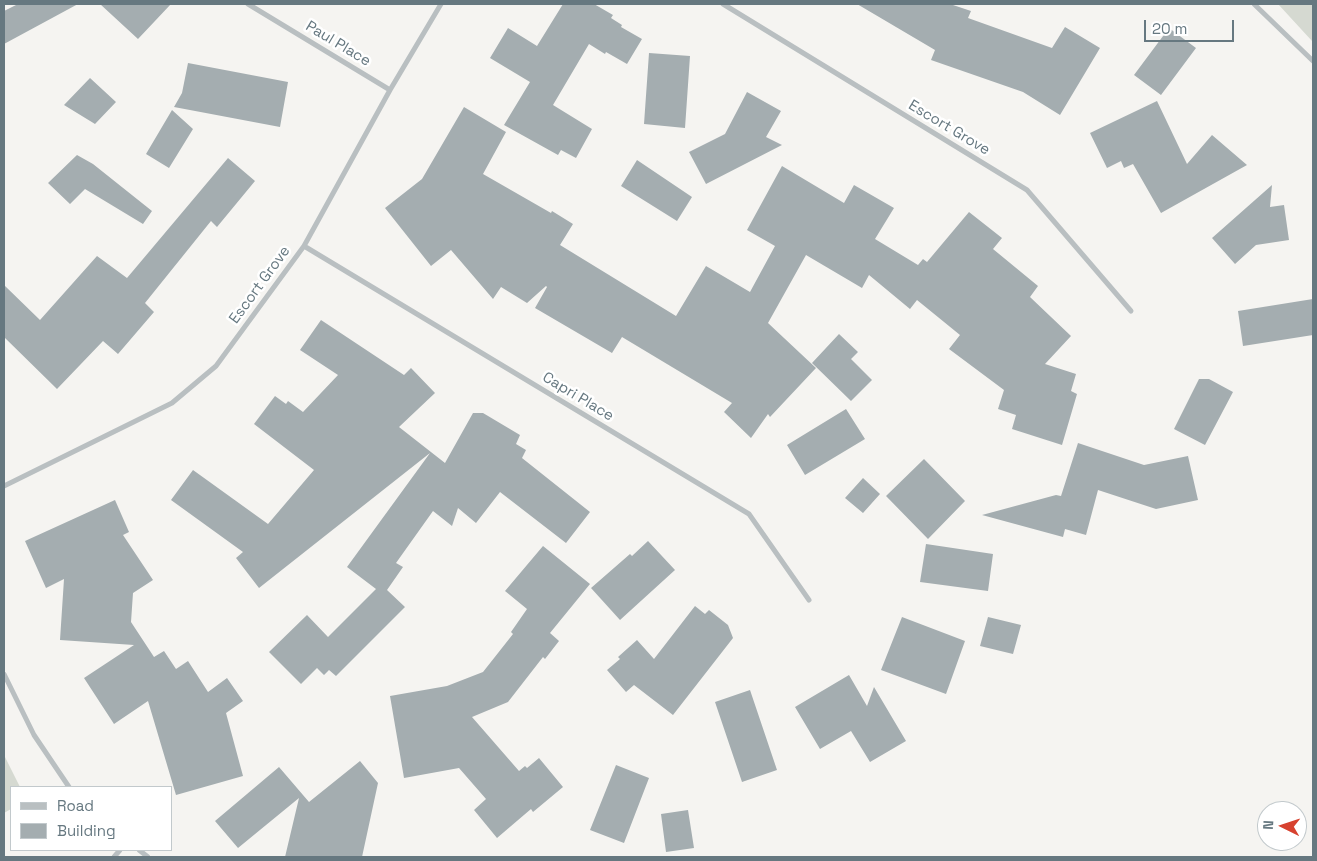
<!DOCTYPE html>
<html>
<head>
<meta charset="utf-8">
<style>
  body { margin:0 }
  #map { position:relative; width:1317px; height:861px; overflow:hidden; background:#f5f4f1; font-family:"Space Grotesk",sans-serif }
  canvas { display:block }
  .frame { position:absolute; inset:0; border:5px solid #667880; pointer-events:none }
  .legend { position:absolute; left:10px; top:786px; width:162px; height:65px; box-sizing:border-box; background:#fff; border:1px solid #c2c9cc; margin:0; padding:6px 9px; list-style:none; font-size:15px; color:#667880 }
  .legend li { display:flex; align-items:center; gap:10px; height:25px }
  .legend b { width:25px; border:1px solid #c2c9cc }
  .north { position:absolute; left:1257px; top:801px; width:50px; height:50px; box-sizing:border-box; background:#fff; border:1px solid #c2c9cc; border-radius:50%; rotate:274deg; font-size:14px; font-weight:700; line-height:20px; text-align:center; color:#667880 }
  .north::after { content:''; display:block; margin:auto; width:18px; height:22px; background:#d7422f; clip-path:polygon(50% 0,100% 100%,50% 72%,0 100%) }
  .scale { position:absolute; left:1144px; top:20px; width:90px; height:22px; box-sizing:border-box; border:2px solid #667880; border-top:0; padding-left:6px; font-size:15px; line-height:18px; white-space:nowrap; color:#667880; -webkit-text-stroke:4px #fff; paint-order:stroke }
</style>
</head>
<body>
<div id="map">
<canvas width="1317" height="861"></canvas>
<div class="frame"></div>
<ul class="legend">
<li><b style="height:6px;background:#b9bfc1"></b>Road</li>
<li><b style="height:14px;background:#a4adb0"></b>Building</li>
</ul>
<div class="north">N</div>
<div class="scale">20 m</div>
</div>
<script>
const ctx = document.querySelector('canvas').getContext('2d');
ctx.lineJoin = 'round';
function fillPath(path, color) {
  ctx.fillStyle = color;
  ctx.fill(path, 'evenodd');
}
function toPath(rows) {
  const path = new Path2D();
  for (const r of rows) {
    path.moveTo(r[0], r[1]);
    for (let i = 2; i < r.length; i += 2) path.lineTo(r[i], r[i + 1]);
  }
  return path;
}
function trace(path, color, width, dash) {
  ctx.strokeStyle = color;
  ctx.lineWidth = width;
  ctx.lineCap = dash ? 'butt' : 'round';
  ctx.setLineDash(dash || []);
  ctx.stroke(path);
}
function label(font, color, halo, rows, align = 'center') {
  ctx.font = font + ' "Space Grotesk",sans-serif';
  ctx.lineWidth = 5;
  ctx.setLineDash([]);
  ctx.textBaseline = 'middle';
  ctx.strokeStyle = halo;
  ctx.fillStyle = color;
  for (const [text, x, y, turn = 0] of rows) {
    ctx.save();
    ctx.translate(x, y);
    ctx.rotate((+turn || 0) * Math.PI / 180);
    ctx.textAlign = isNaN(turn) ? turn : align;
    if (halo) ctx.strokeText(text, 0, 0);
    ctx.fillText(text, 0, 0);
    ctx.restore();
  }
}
fillPath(toPath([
  [1278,4,1313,4,1313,42,1312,41],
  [4,755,20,787,11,787,11,809,4,813]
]), '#d5d9d1');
fillPath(toPath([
  [18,4,78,4,4,44,4,11],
  [100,4,171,4,138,39],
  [563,4,594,4,613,15,611,18,622,25,621,27,642,39,627,64,606,52,605,54,589,44,553,105,592,129,576,158,561,150,558,155,504,125,530,82,490,58,508,28,537,46],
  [857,4,950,4,971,11,968,18,1052,48,1065,27,1100,48,1060,115,1023,92,931,60,935,50],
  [1169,28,1196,48,1161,95,1134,75],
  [649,53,690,56,685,128,644,124],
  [188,63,288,82,280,127,174,107,182,93],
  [90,78,116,102,95,124,64,105],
  [747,92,781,111,766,137,782,145,706,184,689,152,725,134],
  [1157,101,1187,164,1212,135,1247,165,1161,213,1133,164,1124,168,1121,161,1107,168,1090,133],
  [464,107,506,132,483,174,551,213,552,211,573,224,560,245,676,316,706,266,750,292,775,246,747,230,782,166,844,203,854,185,894,208,875,239,918,265,923,259,927,262,969,212,1002,238,993,249,1038,286,1030,297,1071,336,1045,364,1076,374,1071,391,1077,394,1062,445,1012,429,1016,415,998,409,1004,390,949,349,960,335,917,300,910,309,869,275,862,288,806,255,768,323,816,368,770,417,768,414,751,438,724,412,732,403,622,337,612,353,535,308,547,287,546,286,527,303,501,287,493,299,451,250,431,266,385,208,422,179],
  [172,110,193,129,169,168,146,154],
  [77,155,93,164,152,211,143,224,85,189,70,204,48,183],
  [228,158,255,181,217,227,211,221,145,303,154,312,118,354,103,341,57,389,4,337,4,285,40,320,97,256,127,278],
  [637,160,692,197,677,221,621,186],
  [1272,185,1270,207,1284,205,1289,240,1256,245,1235,264,1212,238],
  [1313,299,1313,335,1243,346,1238,311],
  [321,320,404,375,411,368,435,393,399,427,445,463,473,413,483,413,520,435,516,444,526,450,522,458,590,512,566,543,500,492,476,523,458,508,452,526,433,511,396,563,403,567,387,590,405,607,336,676,329,670,324,675,317,668,301,684,269,652,307,615,328,637,376,589,347,567,430,453,259,588,236,558,243,552,171,500,193,470,268,524,314,470,254,424,275,396,286,404,288,401,303,412,338,375,300,350],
  [839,334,858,352,851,359,872,380,851,401,812,363],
  [1199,379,1209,379,1233,392,1205,445,1174,429],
  [846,409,865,439,805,475,787,445],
  [1078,443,1144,465,1188,456,1198,500,1156,509,1098,490,1086,535,1065,529,1063,537,982,515,1056,495,1061,496],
  [924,459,965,501,928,539,886,496],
  [863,478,880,494,863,513,845,498],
  [115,500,129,532,123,535,153,580,133,593,131,622,154,657,164,651,176,669,188,661,208,692,227,678,243,701,226,713,243,776,176,795,148,701,114,724,84,678,134,645,60,640,64,579,46,588,25,541],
  [648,541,675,570,620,620,591,588,630,554,632,556],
  [926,544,993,554,988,591,920,582],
  [543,546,590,584,550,633,559,641,545,659,543,657,508,702,472,717,519,771,525,766,527,768,539,758,563,787,533,812,531,809,497,838,474,810,486,799,459,768,404,778,390,696,447,686,483,672,513,634,511,632,527,609,505,591],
  [695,606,705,614,709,610,728,625,733,638,673,715,634,685,626,692,607,670,620,659,618,657,637,640,654,659],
  [902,617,965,641,946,694,881,670],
  [988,617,1021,625,1013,654,980,646],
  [849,675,867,706,874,687,906,741,870,762,851,731,820,749,795,707],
  [750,690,777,770,742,782,715,702],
  [360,761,378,783,362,857,285,857,299,798,238,848,215,821,279,767,309,802],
  [616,765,649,778,624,843,590,830],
  [688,810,694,848,666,852,661,814]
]), '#a4adb0');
trace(toPath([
  [248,4,390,90],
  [723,4,1027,190,1131,311],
  [1254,4,1313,61],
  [304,246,749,514,809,600],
  [4,486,172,403,216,366,304,246,390,90,441,4],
  [4,674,34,735,69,787],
  [139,850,148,857],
  [114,857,120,850]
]), '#b9bfc1', 5);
label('15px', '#667880', '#fff', [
  ["Paul Place",338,44,31],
  ["Escort Grove",949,128,31],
  ["Escort Grove",260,285,-54],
  ["Capri Place",578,397,31]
]);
</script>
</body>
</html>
